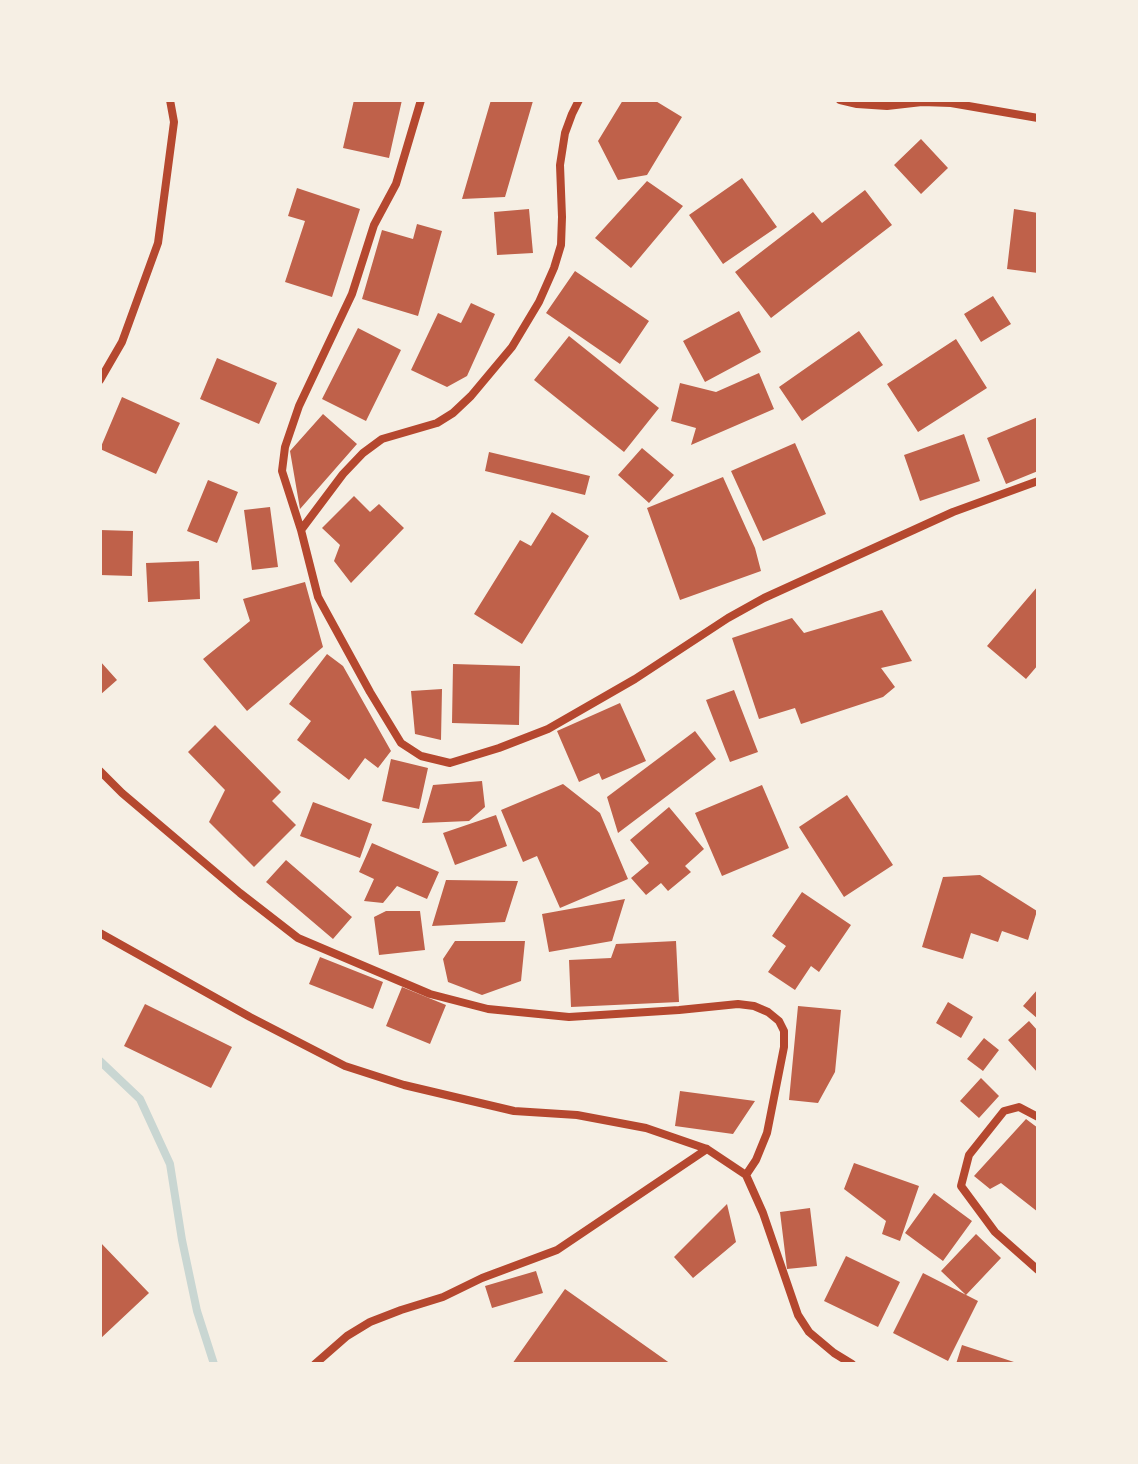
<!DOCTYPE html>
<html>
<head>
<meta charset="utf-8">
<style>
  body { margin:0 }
  #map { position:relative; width:1138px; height:1464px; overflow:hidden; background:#f6efe4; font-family:"DejaVu Sans",sans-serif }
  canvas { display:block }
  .frame { position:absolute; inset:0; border:102px solid #f6efe4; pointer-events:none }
</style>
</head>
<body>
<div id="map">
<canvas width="1138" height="1464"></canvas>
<div class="frame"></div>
</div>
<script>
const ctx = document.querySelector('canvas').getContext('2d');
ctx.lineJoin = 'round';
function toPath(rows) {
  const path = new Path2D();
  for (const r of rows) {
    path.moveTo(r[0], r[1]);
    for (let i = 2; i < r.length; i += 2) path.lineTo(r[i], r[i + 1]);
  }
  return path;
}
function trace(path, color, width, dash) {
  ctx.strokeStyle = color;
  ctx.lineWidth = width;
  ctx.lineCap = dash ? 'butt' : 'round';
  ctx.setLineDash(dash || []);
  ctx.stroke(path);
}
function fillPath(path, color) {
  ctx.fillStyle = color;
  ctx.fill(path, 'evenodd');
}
trace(toPath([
  [100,1061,140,1099,170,1164,182,1240,197,1311,214,1364]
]), '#c9d6d2', 8);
fillPath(toPath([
  [354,100,402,100,389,158,343,148],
  [491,100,533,101,505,197,462,199],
  [623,100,654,100,682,117,647,175,618,180,598,141],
  [921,139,948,168,921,194,894,165],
  [742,178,777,227,723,264,689,215],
  [647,181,683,206,631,268,595,238],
  [297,188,360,209,332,297,285,282,305,221,288,216],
  [865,190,892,225,771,318,735,272,813,212,822,223],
  [529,209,533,253,497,255,494,212],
  [1014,209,1038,213,1038,273,1007,269],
  [417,224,442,231,418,316,362,299,382,230,413,239],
  [575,271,649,321,620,364,546,313],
  [993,296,1011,324,981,342,964,314],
  [471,303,495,314,467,376,447,387,411,370,438,313,461,323],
  [739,311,761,352,705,382,683,341],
  [358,328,401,350,366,421,322,399],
  [859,331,883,365,802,421,779,387],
  [569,336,659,408,624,452,534,380],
  [956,339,987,388,918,432,887,384],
  [217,358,277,383,259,424,200,399],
  [759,373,774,409,691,445,696,428,671,421,680,383,716,392],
  [122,397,180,423,156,474,100,449],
  [323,414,357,444,300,509,290,451],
  [1038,417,1038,471,1006,484,987,438],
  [964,434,980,481,920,501,904,455],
  [795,443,826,514,763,541,731,471],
  [642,448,674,475,649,503,618,475],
  [489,452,590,476,585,495,485,471],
  [723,477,755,548,761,571,680,600,647,508],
  [208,480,238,492,217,543,187,531],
  [354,496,370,512,379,504,404,528,351,583,334,561,340,545,322,528],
  [270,507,278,567,252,570,244,510],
  [552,512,589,536,522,644,474,614,520,540,531,546],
  [100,530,133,531,132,576,100,575],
  [199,561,200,599,148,602,146,563],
  [305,582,323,647,247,711,203,659,250,621,243,599],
  [1038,586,1038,665,1026,679,987,646],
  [882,610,912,661,881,668,895,687,883,697,801,724,795,708,759,719,732,638,792,618,804,633],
  [327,654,343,666,391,751,378,768,365,758,349,780,297,740,311,721,289,704],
  [100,661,117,680,100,695],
  [453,664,520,666,519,725,452,723],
  [442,689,441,740,415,734,411,691],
  [734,690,758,752,730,762,706,700],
  [620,703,646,761,602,780,599,773,579,782,557,731],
  [215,725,281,792,272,801,296,825,254,867,209,822,225,790,188,752],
  [695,731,716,759,618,833,607,797],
  [391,759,428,768,419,809,382,801],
  [482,781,485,807,469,821,422,823,433,785],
  [563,784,600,813,628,879,560,908,537,856,523,862,501,810],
  [762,785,789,848,722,876,695,813],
  [847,795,893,865,844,897,799,827],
  [313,802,372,824,360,858,300,836],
  [669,807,704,849,685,866,691,872,668,891,661,883,646,895,631,878,649,863,630,840],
  [496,815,507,846,455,865,443,833],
  [372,843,439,872,427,899,397,886,383,903,364,901,374,879,359,872],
  [286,860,352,917,333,939,266,882],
  [980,875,1037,911,1028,940,1002,931,998,942,971,933,963,959,922,947,943,877],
  [446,880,518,881,505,922,432,926],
  [802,892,851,925,819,972,811,966,795,990,768,972,786,946,772,936],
  [625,899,612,941,549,952,542,914],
  [386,911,420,911,425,950,379,955,374,917],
  [455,941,525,941,521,981,482,995,448,982,443,959],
  [676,941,679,1002,571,1007,569,960,611,958,616,944],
  [320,957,383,982,373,1009,309,984],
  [402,987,446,1005,430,1044,386,1026],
  [1038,989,1038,1019,1023,1006],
  [948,1002,973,1017,961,1038,936,1023],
  [145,1004,232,1047,211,1088,124,1046],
  [798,1006,841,1010,835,1072,818,1103,789,1100],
  [1029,1021,1038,1031,1038,1073,1008,1040],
  [984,1038,999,1050,983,1071,967,1059],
  [981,1078,999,1096,979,1118,960,1101],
  [680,1091,755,1101,733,1134,675,1126],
  [1026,1119,1038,1128,1038,1212,1001,1183,990,1189,974,1176],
  [854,1163,919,1186,900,1241,882,1234,886,1221,844,1189],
  [934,1193,972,1221,943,1261,905,1233],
  [727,1204,736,1242,693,1278,674,1257],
  [810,1208,817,1266,787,1269,780,1212],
  [976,1234,1001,1258,966,1295,941,1271],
  [100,1242,149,1293,100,1339],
  [846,1256,900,1282,878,1327,824,1301],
  [536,1271,543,1293,492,1308,485,1286],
  [923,1273,978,1301,948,1361,893,1333],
  [565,1289,671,1364,512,1364],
  [962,1345,1017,1363,1017,1364,956,1364]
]), '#bf614a');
trace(toPath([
  [579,100,572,114,565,133,560,165,562,217,561,245,554,268,539,302,512,347,471,396,453,413,437,423,382,439,363,453,343,474,301,530,318,597,370,692,401,743,421,756,450,763,499,748,548,729,635,679,728,618,764,598,953,512,1038,481],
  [840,100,857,104,887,106,922,102,951,103,1038,118],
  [100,380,122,342,158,243,174,122,170,100],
  [301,530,282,471,285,447,299,406,352,294,374,225,396,184,421,100],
  [100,771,122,793,240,893,298,938,430,994,488,1009,569,1017,679,1010,738,1004,754,1006,768,1012,779,1021,784,1031,784,1047,767,1133,756,1160,746,1175],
  [100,933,250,1017,345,1066,404,1085,514,1111,577,1115,646,1128,707,1149,746,1175,763,1213,798,1315,809,1332,834,1353,852,1364],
  [1038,1117,1019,1107,1004,1111,969,1155,961,1186,995,1232,1038,1270],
  [315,1364,347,1336,370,1322,401,1310,443,1297,482,1278,557,1250,707,1149]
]), '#b5482f', 8);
</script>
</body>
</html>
